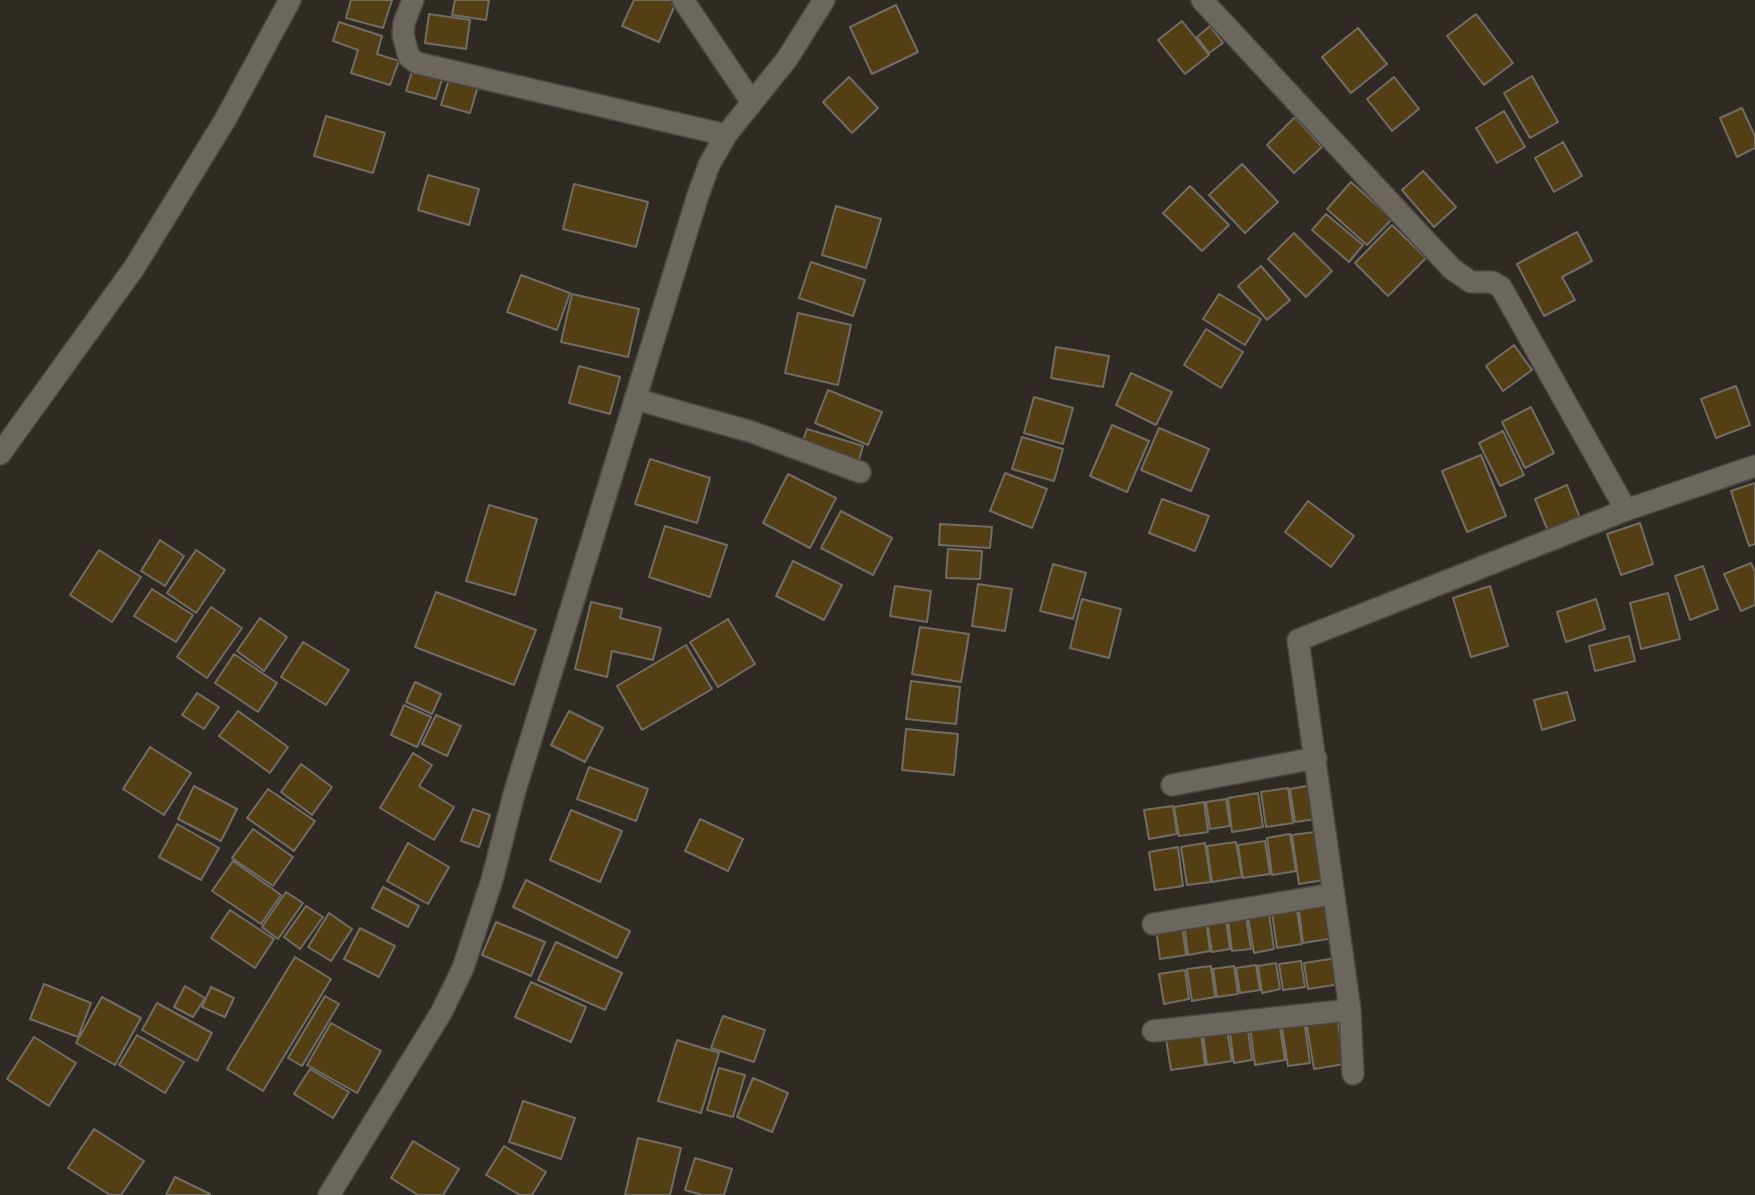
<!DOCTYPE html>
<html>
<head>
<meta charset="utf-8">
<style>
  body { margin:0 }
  canvas { display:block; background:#2f2b24 }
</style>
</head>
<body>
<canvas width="1755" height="1195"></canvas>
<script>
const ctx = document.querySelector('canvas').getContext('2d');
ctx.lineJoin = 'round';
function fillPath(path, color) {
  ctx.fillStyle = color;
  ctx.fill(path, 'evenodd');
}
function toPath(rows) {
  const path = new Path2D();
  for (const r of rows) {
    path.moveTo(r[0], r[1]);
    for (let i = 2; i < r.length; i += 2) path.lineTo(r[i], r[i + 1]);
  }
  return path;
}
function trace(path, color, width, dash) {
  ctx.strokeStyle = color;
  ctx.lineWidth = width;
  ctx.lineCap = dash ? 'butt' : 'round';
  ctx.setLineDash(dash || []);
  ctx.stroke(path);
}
const building = toPath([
  [351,0,392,0,383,28,346,18,351,0],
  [455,0,489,0,486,20,452,15,455,0],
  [634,0,677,0,659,42,622,26,634,0],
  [896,5,918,52,872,74,850,27,896,5],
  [429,14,470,20,466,49,425,43,429,14],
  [1476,14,1513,63,1484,85,1447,36,1476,14],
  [1182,21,1209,55,1185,74,1158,40,1182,21],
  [339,22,382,36,377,54,399,61,390,85,351,73,358,50,333,41,339,22],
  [1210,26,1223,43,1209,53,1197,37,1210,26],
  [1358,28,1387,64,1351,93,1322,57,1358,28],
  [413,68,443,76,436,99,406,91,413,68],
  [1532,76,1558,122,1530,138,1504,93,1532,76],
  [849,77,878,108,852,133,823,102,849,77],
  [1394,77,1419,109,1392,131,1367,99,1394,77],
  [449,79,478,86,470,113,441,105,449,79],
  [1742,108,1755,136,1755,148,1737,157,1720,118,1742,108],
  [1504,111,1525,147,1497,163,1476,128,1504,111],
  [326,116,385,133,373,173,314,156,326,116],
  [1295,117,1322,147,1294,173,1267,145,1295,117],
  [1563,142,1582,176,1554,192,1535,158,1563,142],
  [1242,164,1278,202,1245,233,1209,195,1242,164],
  [1423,171,1456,207,1434,227,1402,190,1423,171],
  [428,175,479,189,469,225,418,210,428,175],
  [1351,182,1392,219,1367,245,1327,209,1351,182],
  [574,184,648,202,636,247,563,229,574,184],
  [1190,186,1229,225,1202,251,1163,213,1190,186],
  [836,206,881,219,866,268,822,255,836,206],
  [1326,214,1363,245,1349,262,1312,230,1326,214],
  [1392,225,1426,258,1388,296,1355,263,1392,225],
  [1577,232,1592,261,1562,277,1575,300,1544,316,1517,264,1577,232],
  [1294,233,1332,271,1306,297,1268,259,1294,233],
  [811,262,865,280,853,316,799,298,811,262],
  [1261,266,1290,300,1267,320,1238,286,1261,266],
  [521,275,570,293,557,330,507,312,521,275],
  [572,294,639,309,628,357,561,342,572,294],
  [1219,294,1261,319,1245,345,1203,319,1219,294],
  [798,313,851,325,838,385,785,373,798,313],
  [1206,329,1243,352,1221,388,1184,365,1206,329],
  [1514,345,1532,370,1503,391,1486,366,1514,345],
  [1056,347,1109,356,1103,387,1051,378,1056,347],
  [579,366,620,377,610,414,569,403,579,366],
  [1131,373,1172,392,1156,425,1116,405,1131,373],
  [1736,386,1750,425,1716,438,1701,399,1736,386],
  [828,390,882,412,868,445,815,423,828,390],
  [1034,397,1073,408,1063,444,1024,433,1034,397],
  [1531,407,1554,453,1525,468,1502,422,1531,407],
  [1112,425,1149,441,1127,492,1090,476,1112,425],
  [1159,428,1209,449,1191,491,1141,470,1159,428],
  [807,429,863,446,855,473,798,456,807,429],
  [1503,431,1524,475,1500,486,1479,443,1503,431],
  [1022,437,1063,449,1054,481,1012,469,1022,437],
  [1481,455,1506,516,1467,532,1442,471,1481,455],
  [650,459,710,478,697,523,635,504,650,459],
  [1005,473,1047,489,1032,528,990,511,1005,473],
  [788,474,836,498,810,548,763,523,788,474],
  [1755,483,1755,544,1749,546,1731,491,1755,483],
  [1567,485,1580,518,1548,531,1535,499,1567,485],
  [1162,499,1209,516,1195,551,1149,533,1162,499],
  [1308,501,1354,536,1331,567,1285,532,1308,501],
  [489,505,537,519,515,595,466,581,489,505],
  [841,511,892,538,873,575,821,548,841,511],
  [1640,523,1653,564,1621,575,1607,534,1640,523],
  [940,524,992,527,990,548,939,545,940,524],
  [665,526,727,545,710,597,649,577,665,526],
  [160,540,184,556,165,586,141,571,160,540],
  [948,549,982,551,980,579,946,578,948,549],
  [99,550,141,577,112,622,70,595,99,550],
  [196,550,225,570,196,613,167,593,196,550],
  [793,561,842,585,824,620,776,596,793,561],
  [1751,563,1755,572,1755,605,1741,611,1724,574,1751,563],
  [1053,564,1086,573,1073,619,1040,611,1053,564],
  [1703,566,1718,609,1690,620,1675,576,1703,566],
  [978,584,1012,589,1005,631,972,626,978,584],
  [895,586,931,591,927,622,890,616,895,586],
  [1490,586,1508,646,1471,657,1453,598,1490,586],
  [152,589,193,615,176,642,134,616,152,589],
  [436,592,536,630,514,685,415,647,436,592],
  [1668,593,1680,639,1641,649,1630,603,1668,593],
  [1082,599,1121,609,1109,658,1070,648,1082,599],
  [1596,599,1605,629,1566,642,1557,612,1596,599],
  [591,602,622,609,620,618,661,628,653,660,612,651,607,677,575,669,591,602],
  [211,607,242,628,207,678,177,657,211,607],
  [260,618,287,637,264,671,237,651,260,618],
  [728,619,755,664,718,687,690,642,728,619],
  [920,627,969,634,961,682,912,674,920,627],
  [1629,636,1635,661,1595,671,1589,646,1629,636],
  [303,642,349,670,326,705,281,677,303,642],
  [686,645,712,689,642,730,617,686,686,645],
  [234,654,277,683,258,712,215,683,234,654],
  [911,681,960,687,956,724,906,719,911,681],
  [415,682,441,694,432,714,406,702,415,682],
  [1567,692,1575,720,1542,730,1534,700,1567,692],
  [197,693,219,707,204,729,182,715,197,693],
  [404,705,431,717,417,747,391,735,404,705],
  [238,711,288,747,270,773,219,736,238,711],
  [569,711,603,728,585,762,551,745,569,711],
  [436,715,461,726,447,756,422,744,436,715],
  [906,729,958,734,954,775,902,770,906,729],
  [150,747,191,773,164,815,123,789,150,747],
  [413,753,432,765,419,786,454,807,434,840,380,808,413,753],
  [301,764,332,787,312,815,281,792,301,764],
  [589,767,648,789,636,821,577,799,589,767],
  [1318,784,1323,818,1295,822,1290,789,1318,784],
  [194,786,237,809,221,841,178,819,194,786],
  [1288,788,1293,823,1266,827,1261,792,1288,788],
  [268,789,315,821,294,851,247,818,268,789],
  [1258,793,1263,827,1232,832,1228,798,1258,793],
  [1226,799,1230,826,1210,829,1206,802,1226,799],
  [1204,802,1208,832,1179,836,1174,807,1204,802],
  [1173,806,1177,834,1149,839,1144,810,1173,806],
  [473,809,490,815,479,847,461,841,473,809],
  [571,810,622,831,600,882,550,860,571,810],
  [700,819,743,839,728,871,685,851,700,819],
  [177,824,219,848,201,880,159,857,177,824],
  [253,829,293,857,273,886,232,858,253,829],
  [1322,831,1330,879,1299,884,1292,835,1322,831],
  [1290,834,1296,871,1272,875,1267,838,1290,834],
  [1265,841,1270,874,1243,878,1238,845,1265,841],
  [1236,842,1242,877,1212,882,1207,846,1236,842],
  [408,843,449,867,428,904,387,881,408,843],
  [1205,843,1211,882,1187,885,1181,847,1205,843],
  [1178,847,1183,886,1155,890,1149,852,1178,847],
  [233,861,281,895,261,924,212,891,233,861],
  [526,880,630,931,617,958,513,907,526,880],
  [383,887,419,906,408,927,372,908,383,887],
  [286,892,303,903,278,939,262,927,286,892],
  [1329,905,1334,938,1303,943,1299,910,1329,905],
  [306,906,323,917,300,949,284,937,306,906],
  [230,910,274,939,255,968,211,938,230,910],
  [1297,910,1302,944,1277,948,1272,913,1297,910],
  [329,913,352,929,331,961,308,947,329,913],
  [1269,914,1274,949,1254,953,1248,917,1269,914],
  [1246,917,1251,949,1232,951,1228,920,1246,917],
  [1226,919,1230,949,1212,952,1207,922,1226,919],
  [1206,920,1210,951,1188,955,1184,923,1206,920],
  [496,922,545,942,531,976,482,955,496,922],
  [1182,925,1186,955,1160,959,1156,929,1182,925],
  [360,928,395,946,379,977,344,959,360,928],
  [556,942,622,973,605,1010,538,980,556,942],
  [295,957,331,979,263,1091,227,1069,295,957],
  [1337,958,1340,984,1308,989,1304,963,1337,958],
  [1301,961,1305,987,1283,990,1279,964,1301,961],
  [1276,963,1280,989,1262,993,1258,966,1276,963],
  [1256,965,1260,990,1240,993,1236,968,1256,965],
  [1211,966,1215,997,1192,1001,1187,969,1211,966],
  [1234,966,1238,994,1217,997,1213,969,1234,966],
  [1185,970,1189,999,1164,1004,1159,974,1185,970],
  [531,982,586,1007,571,1042,515,1017,531,982],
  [44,984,91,1003,78,1037,30,1019,44,984],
  [185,986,205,998,193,1017,174,1007,185,986],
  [211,987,234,998,225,1017,202,1007,211,987],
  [325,996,339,1004,302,1066,288,1058,325,996],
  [102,997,141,1018,115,1065,76,1043,102,997],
  [157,1003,212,1033,197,1061,142,1030,157,1003],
  [723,1016,765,1030,754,1062,711,1048,723,1016],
  [1337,1016,1344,1064,1314,1069,1306,1020,1337,1016],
  [1304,1019,1310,1063,1288,1066,1281,1022,1304,1019],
  [1279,1022,1285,1060,1255,1065,1250,1026,1279,1022],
  [331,1023,381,1051,357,1093,307,1065,331,1023],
  [1227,1030,1232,1061,1207,1065,1203,1034,1227,1030],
  [1248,1030,1252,1060,1234,1063,1230,1033,1248,1030],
  [1201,1033,1205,1065,1171,1070,1166,1039,1201,1033],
  [137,1035,184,1062,165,1093,119,1065,137,1035],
  [34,1037,76,1063,49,1106,7,1079,34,1037],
  [677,1040,719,1053,701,1113,658,1101,677,1040],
  [719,1068,745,1075,733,1117,707,1110,719,1068],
  [310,1069,349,1092,333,1118,294,1094,310,1069],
  [753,1078,788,1093,772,1132,737,1117,753,1078],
  [523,1101,575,1118,561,1159,509,1142,523,1101],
  [94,1129,144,1161,121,1195,110,1195,68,1168,94,1129],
  [638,1138,681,1148,670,1195,625,1195,638,1138],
  [413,1141,459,1169,443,1195,418,1195,391,1178,413,1141],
  [504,1146,546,1172,532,1195,520,1195,486,1175,504,1146],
  [695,1158,732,1169,724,1195,702,1195,685,1190,695,1158],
  [175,1177,210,1194,210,1195,166,1195,175,1177]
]);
fillPath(building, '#543f15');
trace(building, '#716d64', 2);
const street = toPath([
  [413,0,404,23,403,35,409,57,417,63,726,135],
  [683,0,751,101],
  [1202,0,1452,269,1471,282,1492,282,1501,287,1626,510,1755,466],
  [635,399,752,432,860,472],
  [0,454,134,268,225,120,290,0],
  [1172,785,1316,758],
  [1153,924,1333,894],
  [1153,1031,1350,1010],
  [1353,1074,1350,1010,1298,640,1626,510]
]);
const secondary = toPath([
  [329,1195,441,1013,463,968,492,880,514,794,698,195,709,165,726,135,787,59,824,0]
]);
trace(street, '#494740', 24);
trace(secondary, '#494740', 24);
trace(street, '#6b665e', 21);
trace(secondary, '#6b665e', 21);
</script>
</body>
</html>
